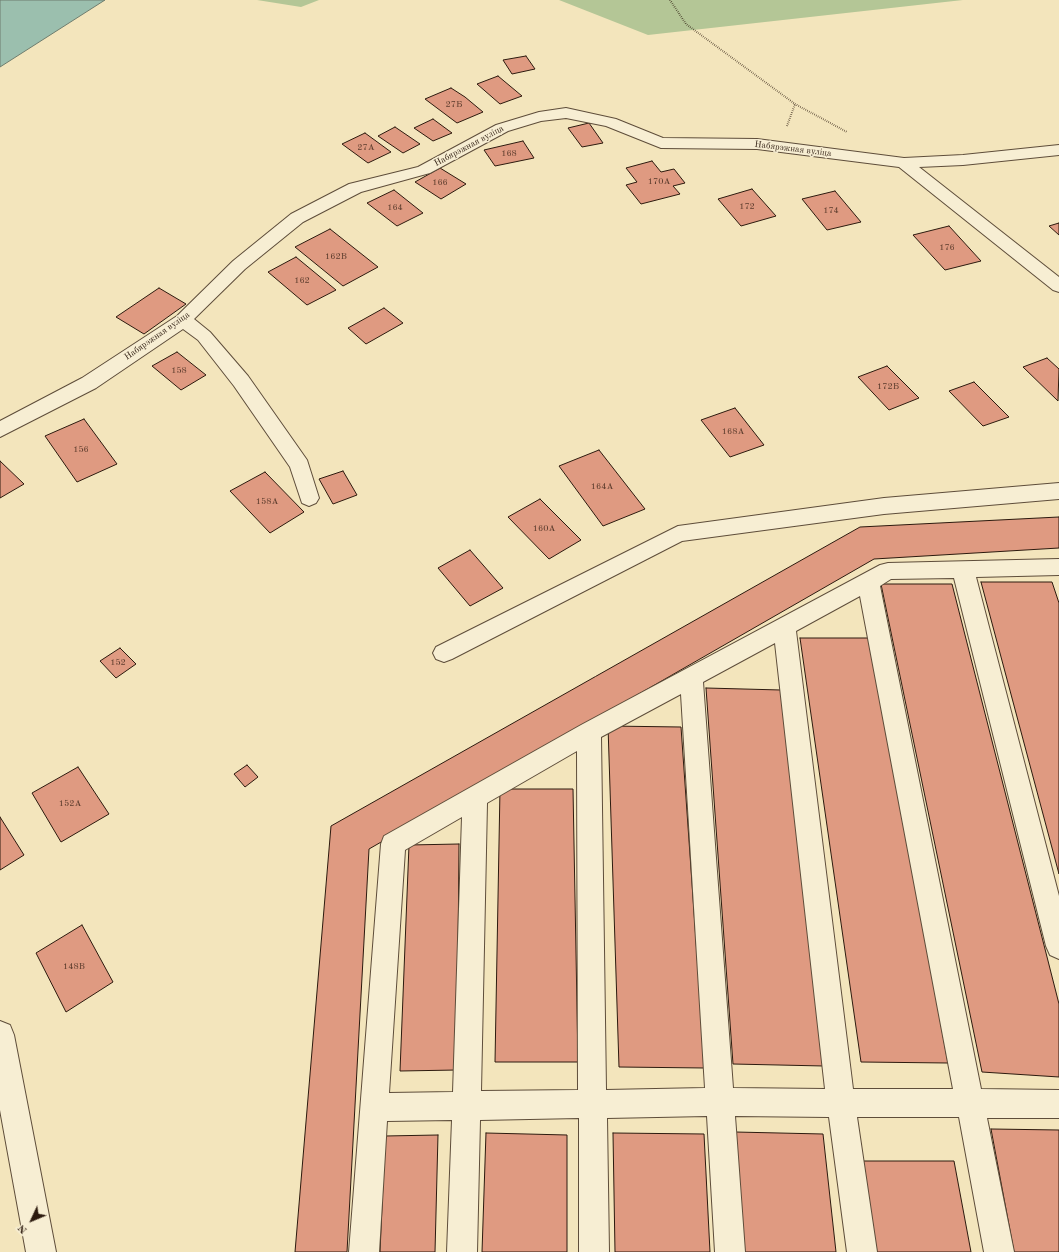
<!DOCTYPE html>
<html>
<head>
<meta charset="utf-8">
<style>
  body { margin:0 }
  #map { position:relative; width:1059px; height:1252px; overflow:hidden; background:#f3e5bc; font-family:"Old Standard TT",serif }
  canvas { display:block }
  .north { position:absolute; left:12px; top:1200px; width:40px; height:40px; -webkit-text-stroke:3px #f7eed3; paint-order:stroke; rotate:226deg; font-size:11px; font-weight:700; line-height:16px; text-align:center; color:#2c1a0e }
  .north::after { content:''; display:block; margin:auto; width:14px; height:18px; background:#2c1a0e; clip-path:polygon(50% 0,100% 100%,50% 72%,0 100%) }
</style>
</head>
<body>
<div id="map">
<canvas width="1059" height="1252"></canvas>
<div class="north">N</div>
</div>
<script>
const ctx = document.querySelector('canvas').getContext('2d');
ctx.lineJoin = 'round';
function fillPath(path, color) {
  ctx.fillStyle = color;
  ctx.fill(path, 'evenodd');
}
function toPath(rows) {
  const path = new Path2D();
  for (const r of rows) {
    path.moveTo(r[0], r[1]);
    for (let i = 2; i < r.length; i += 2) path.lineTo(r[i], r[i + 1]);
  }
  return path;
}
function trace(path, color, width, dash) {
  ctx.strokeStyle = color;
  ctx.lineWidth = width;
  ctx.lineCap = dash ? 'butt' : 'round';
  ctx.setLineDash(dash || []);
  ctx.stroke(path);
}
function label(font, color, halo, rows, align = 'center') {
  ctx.font = font + ' "Old Standard TT",serif';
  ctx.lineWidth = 3;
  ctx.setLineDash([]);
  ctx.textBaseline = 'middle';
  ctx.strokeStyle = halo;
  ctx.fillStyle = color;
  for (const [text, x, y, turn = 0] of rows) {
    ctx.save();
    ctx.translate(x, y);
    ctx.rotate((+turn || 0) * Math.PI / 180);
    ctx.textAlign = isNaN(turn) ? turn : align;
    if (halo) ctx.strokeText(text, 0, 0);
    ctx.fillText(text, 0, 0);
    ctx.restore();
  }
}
fillPath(toPath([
  [257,0,319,0,301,7],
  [559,0,963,0,648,35]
]), '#b4c696');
const water = toPath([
  [0,0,105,0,0,67,0,0]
]);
fillPath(water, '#9bbfae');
trace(water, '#6f7d6e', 1);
const building = toPath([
  [526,56,535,69,512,74,503,60,526,56],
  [498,76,522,96,500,104,477,84,498,76],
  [451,88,465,97,483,112,457,123,425,99,451,88],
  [433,119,452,133,433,141,414,128,433,119],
  [589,123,603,143,582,147,568,128,589,123],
  [395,127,420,144,403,153,378,136,395,127],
  [365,133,391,152,368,163,342,144,365,133],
  [523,141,534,158,495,166,484,150,523,141],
  [652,161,661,172,674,169,685,183,673,186,680,194,641,204,626,185,637,182,626,168,652,161],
  [440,168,466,184,441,199,415,182,440,168],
  [752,189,776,216,741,226,718,199,752,189],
  [394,190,423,213,397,226,367,203,394,190],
  [835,191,861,222,827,230,802,199,835,191],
  [1059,223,1059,235,1049,226,1059,223],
  [949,226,981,261,945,270,913,235,949,226],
  [330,229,378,267,343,286,295,247,330,229],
  [296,257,336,290,307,305,268,272,296,257],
  [159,288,186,304,144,334,116,317,159,288],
  [384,308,403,323,366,344,348,328,384,308],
  [177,352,206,375,181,390,152,366,177,352],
  [1047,358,1059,369,1058,401,1023,367,1047,358],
  [887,366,919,398,889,410,858,377,887,366],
  [974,382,1009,417,983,426,949,391,974,382],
  [735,408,764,445,730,457,701,420,735,408],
  [84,419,117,464,77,482,45,436,84,419],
  [599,450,645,509,603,526,559,466,599,450],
  [0,461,24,484,0,498,0,461],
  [343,471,357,495,333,504,319,479,343,471],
  [265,472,304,512,270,533,230,491,265,472],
  [540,499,581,540,549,559,508,517,540,499],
  [1059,517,1059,548,874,559,369,849,347,1252,295,1252,331,826,860,527,1059,517],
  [470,550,503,588,470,606,438,568,470,550],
  [981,582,1052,582,1059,603,1059,874,981,582],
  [881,584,952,584,1059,1004,1059,1077,982,1072,881,584],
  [800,638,870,638,948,1063,861,1062,800,638],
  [120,648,136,664,116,678,100,661,120,648],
  [706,688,781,690,824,1066,733,1064,706,688],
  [608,726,681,727,705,1068,619,1067,608,726],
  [247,765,258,777,245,787,234,774,247,765],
  [78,767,109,814,61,842,32,793,78,767],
  [500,789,573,789,578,1062,495,1062,500,789],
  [0,817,24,855,0,870,0,817],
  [459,844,457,1070,400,1071,409,845,459,844],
  [82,925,113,982,66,1012,36,953,82,925],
  [991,1129,1059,1130,1059,1252,1014,1252,991,1129],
  [735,1132,823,1134,836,1252,743,1252,735,1132],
  [486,1133,567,1135,567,1252,482,1252,486,1133],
  [613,1133,704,1134,710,1252,615,1252,613,1133],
  [438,1135,435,1252,380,1252,385,1136,438,1135],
  [862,1161,954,1161,971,1252,875,1252,862,1161]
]);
fillPath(building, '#df9a81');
trace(building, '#2c1a0e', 1);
const minor = toPath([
  [566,108,616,119,663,138,757,139,904,158,963,155,1059,145,1059,155,963,165,919,167,1059,277,1059,292,1053,290,899,167,757,149,661,148,606,126,566,118,541,121,508,131,430,173,361,192,303,222,245,269,194,319,210,332,248,376,307,460,319,498,316,503,309,506,302,503,290,467,234,386,198,340,183,329,96,388,0,437,0,421,82,378,177,316,233,261,291,214,349,184,418,167,496,125,539,112,566,108],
  [1059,483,1059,499,884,514,682,541,452,659,444,662,436,659,433,653,436,647,678,526,884,498,1059,483],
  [1059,559,1059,575,976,577,1059,896,1059,959,1050,955,1046,946,954,578,891,579,880,586,981,1089,1059,1090,1059,1118,987,1118,1014,1252,984,1252,959,1117,857,1117,877,1252,847,1252,829,1117,735,1116,745,1252,715,1252,707,1116,607,1118,609,1252,579,1252,579,1118,480,1120,477,1252,447,1252,452,1120,387,1121,379,1252,349,1252,381,844,384,836,581,725,880,565,888,563,1059,559],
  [860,596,953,1089,853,1089,796,631,860,596],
  [775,643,825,1089,733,1088,703,682,775,643],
  [681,694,705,1088,606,1090,601,737,681,694],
  [577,751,578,1090,481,1091,487,803,577,751],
  [462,817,453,1092,389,1093,405,850,462,817],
  [0,1021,10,1025,14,1035,56,1252,26,1252,0,1110,0,1021]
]);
trace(minor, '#5e4d3a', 2);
trace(toPath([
  [670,0,686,24,795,104,847,132],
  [787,126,795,104]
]), '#2c1a0e', 2, [0.5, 1.5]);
fillPath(minor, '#f7eed3');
label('9px', '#593a2b', null, [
  ["27Б",454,105],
  ["27А",366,148],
  ["168",509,154],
  ["170А",659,182],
  ["166",440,183],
  ["172",747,207],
  ["164",395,208],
  ["174",831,211],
  ["176",947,248],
  ["162В",336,257],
  ["162",302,281],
  ["158",179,371],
  ["172Б",888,387],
  ["168А",733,432],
  ["156",81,450],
  ["164А",602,487],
  ["158А",267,502],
  ["160А",544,529],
  ["152",118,663],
  ["152А",70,804],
  ["148В",74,967]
]);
label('9px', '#2c1a0e', '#f7eed3', [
  ["Набярэжная вуліца",469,146,-28],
  ["Набярэжная вуліца",793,149,7],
  ["Набярэжная вуліца",157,336,-35]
]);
</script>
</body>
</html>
